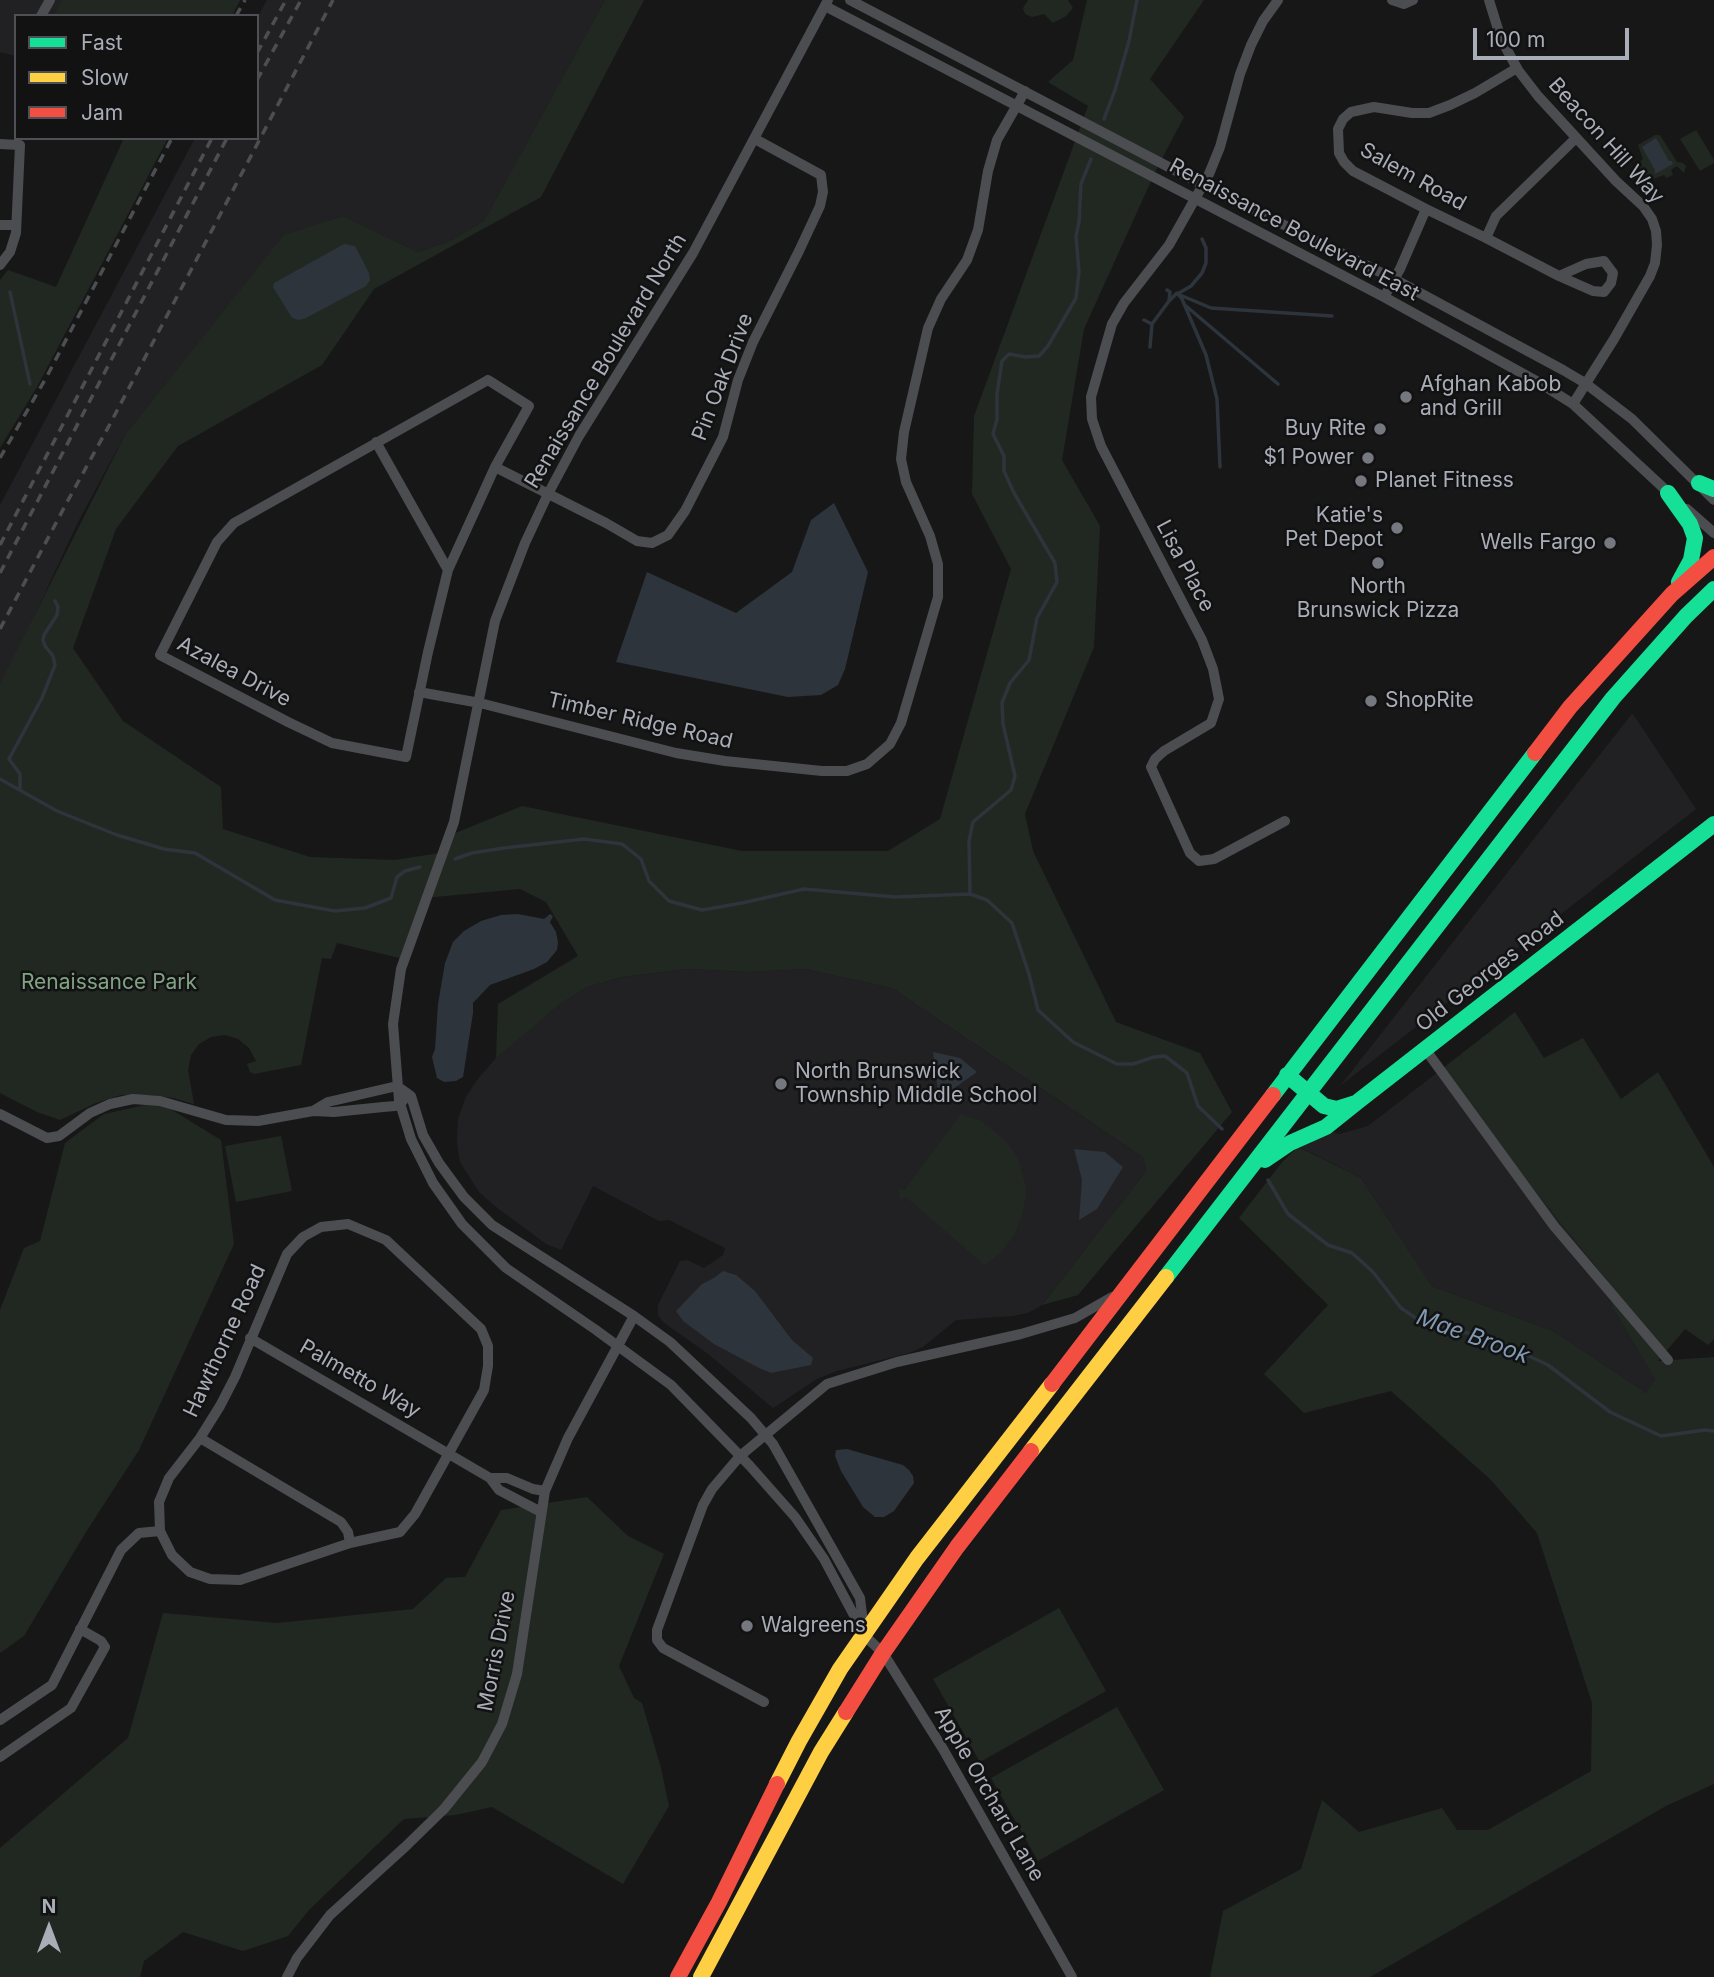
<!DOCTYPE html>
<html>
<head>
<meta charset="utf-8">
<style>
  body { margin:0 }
  #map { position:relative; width:1714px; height:1977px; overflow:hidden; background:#171718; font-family:Inter,sans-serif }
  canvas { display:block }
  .legend { position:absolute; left:14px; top:14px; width:245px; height:126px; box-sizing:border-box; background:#121213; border:2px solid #4e5055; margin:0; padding:9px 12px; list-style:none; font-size:21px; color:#a9adb8 }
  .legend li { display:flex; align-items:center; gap:14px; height:35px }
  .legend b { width:35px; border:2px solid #4e5055 }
  .north { position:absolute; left:14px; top:1893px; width:70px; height:70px; -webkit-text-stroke:5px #121213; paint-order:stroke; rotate:0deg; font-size:19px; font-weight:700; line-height:28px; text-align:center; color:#a9adb8 }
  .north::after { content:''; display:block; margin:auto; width:24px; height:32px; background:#a9adb8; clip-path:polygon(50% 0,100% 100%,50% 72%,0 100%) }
  .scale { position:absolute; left:1473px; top:28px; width:156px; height:32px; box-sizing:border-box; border:4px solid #a9adb8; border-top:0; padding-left:9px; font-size:21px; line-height:24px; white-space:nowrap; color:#a9adb8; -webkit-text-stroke:5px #121213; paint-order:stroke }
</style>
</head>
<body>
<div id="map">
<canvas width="1714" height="1977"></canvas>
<ul class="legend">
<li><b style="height:9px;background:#16e098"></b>Fast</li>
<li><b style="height:9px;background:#ffcf43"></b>Slow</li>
<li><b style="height:9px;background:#f24e42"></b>Jam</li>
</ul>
<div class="north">N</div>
<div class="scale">100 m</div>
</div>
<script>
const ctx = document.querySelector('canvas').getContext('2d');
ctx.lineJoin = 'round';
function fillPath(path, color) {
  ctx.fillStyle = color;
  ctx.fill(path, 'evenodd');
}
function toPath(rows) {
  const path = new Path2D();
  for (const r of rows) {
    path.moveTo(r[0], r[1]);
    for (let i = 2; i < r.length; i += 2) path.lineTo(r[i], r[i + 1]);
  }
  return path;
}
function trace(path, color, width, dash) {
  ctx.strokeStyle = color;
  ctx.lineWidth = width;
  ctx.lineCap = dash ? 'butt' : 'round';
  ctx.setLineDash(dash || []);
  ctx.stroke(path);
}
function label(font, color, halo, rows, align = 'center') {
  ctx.font = font + ' Inter,sans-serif';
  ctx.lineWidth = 5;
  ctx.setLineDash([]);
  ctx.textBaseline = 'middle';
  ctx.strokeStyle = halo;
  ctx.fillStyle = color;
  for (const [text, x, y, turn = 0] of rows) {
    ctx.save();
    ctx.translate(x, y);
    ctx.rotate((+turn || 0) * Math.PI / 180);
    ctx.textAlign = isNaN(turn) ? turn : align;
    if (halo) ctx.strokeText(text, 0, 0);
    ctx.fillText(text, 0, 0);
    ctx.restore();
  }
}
fillPath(toPath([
  [0,0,240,0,232,16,16,16,16,56,0,52],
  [267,0,605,0,484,221,450,241,418,252,343,216,284,236,125,435,78,522,0,690,0,505,195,138,257,138,257,18],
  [1633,714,1696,809,1340,1086,1631,715],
  [687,969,748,972,805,969,892,988,1143,1157,1146,1171,1042,1305,1028,1313,1013,1316,956,1320,923,1347,909,1353,837,1371,817,1379,773,1408,708,1354,663,1322,658,1315,658,1305,680,1261,687,1260,704,1268,723,1255,725,1248,669,1220,659,1221,593,1186,561,1250,546,1244,496,1207,479,1192,460,1162,457,1143,458,1119,466,1097,477,1080,496,1058,523,1034,560,1004,587,987,622,977],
  [1438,1072,1606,1279,1612,1307,1655,1379,1646,1393,1553,1331,1432,1286,1361,1178,1295,1145,1311,1124,1339,1134,1368,1126]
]), '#212123');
fillPath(toPath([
  [62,0,240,0,232,16,54,16],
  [605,0,644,0,541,197,374,289,322,365,178,446,116,529,73,648,123,721,221,787,223,829,310,857,395,860,446,852,448,836,522,806,742,851,888,851,940,819,1011,569,972,494,974,416,1088,106,1048,82,1073,60,1087,0,1204,0,1150,79,1184,117,1157,168,1084,329,1062,460,1100,526,1094,647,1025,814,1033,851,1116,1022,1200,1053,1232,1112,1078,1295,1042,1305,1146,1171,1143,1157,892,988,805,969,748,972,687,969,622,977,587,987,560,1004,496,1058,498,1004,578,956,546,902,520,889,424,898,404,959,337,943,331,959,322,958,301,1065,254,1074,250,1072,247,1064,256,1061,249,1048,238,1039,225,1035,211,1037,199,1044,191,1055,188,1070,194,1104,173,1098,150,1095,121,1095,96,1103,60,1120,37,1112,0,1093,0,684,125,435,284,235,343,216,418,252,450,241,484,221],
  [1028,0,1068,0,1073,8,1066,16,1053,23,1044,14,1032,17,1025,14,1023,8],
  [1696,130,1714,160,1714,163,1700,171,1680,139],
  [1655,135,1660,135,1677,162,1683,163,1686,166,1684,173,1677,166,1671,170,1673,175,1666,178,1664,175,1648,181,1638,178,1636,171,1638,164,1643,159,1638,145],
  [124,138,168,138,37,387,0,448,0,280,8,270,56,287],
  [1515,1012,1544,1058,1583,1038,1621,1099,1658,1072,1714,1167,1714,1339,1708,1345,1685,1329,1658,1361,1714,1357,1714,1784,1666,1806,1370,1977,1210,1977,1223,1911,1301,1869,1322,1800,1359,1832,1442,1808,1457,1830,1488,1830,1591,1771,1592,1703,1537,1533,1491,1480,1391,1391,1304,1413,1264,1374,1328,1305,1239,1218,1283,1161,1298,1147,1361,1178,1432,1286,1553,1331,1646,1393,1655,1379,1612,1307,1606,1279,1438,1072],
  [159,1102,221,1140,234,1244,139,1450,86,1532,24,1636,0,1653,0,1310,24,1248,40,1241,65,1143,104,1114],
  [961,1114,981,1121,1006,1141,1018,1159,1024,1180,1026,1191,1023,1213,1015,1233,1002,1251,985,1265,906,1197,900,1199,899,1189,905,1190],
  [281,1136,292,1191,236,1202,225,1146],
  [587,1497,628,1536,664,1554,619,1666,634,1698,642,1703,661,1768,669,1806,623,1884,492,1807,455,1815,404,1819,309,1910,288,1936,243,1951,183,1932,144,1961,140,1977,0,1977,0,1848,128,1738,163,1613,277,1623,413,1609,446,1578,465,1577,501,1510],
  [1059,1608,1106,1691,980,1762,933,1679],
  [1117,1707,1164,1790,1038,1861,991,1778]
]), '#212822');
fillPath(toPath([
  [1656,138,1669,161,1672,161,1673,164,1655,174,1655,170,1642,147],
  [344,244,355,246,369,273,370,280,366,286,306,318,299,320,292,318,273,287,274,283],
  [834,503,868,572,845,669,838,685,821,695,788,697,616,662,647,572,736,613,792,572,811,520],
  [518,914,544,919,550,914,553,916,550,922,556,932,558,942,557,950,547,962,534,969,490,985,473,1003,473,1013,463,1077,456,1081,444,1082,437,1078,432,1057,435,1049,438,1004,445,963,453,942,464,931,481,921,501,915],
  [933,1052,960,1058,977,1072,939,1099],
  [1074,1149,1105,1152,1123,1167,1097,1209,1079,1220,1082,1180],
  [723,1271,736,1275,755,1291,792,1340,813,1358,811,1365,771,1373,759,1368,714,1344,683,1321,676,1311,702,1284,714,1278],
  [847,1449,903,1465,909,1470,913,1476,914,1483,894,1511,884,1517,875,1517,863,1507,841,1471,835,1456,836,1450]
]), '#2d343b');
trace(toPath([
  [1104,119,1115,90,1129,41,1137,0],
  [1167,290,1170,292,1169,300],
  [10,292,30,384],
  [1179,293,1191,286,1202,273,1206,263,1206,248,1202,239],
  [1180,295,1211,308,1332,316],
  [1186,306,1278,384],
  [1144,320,1152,324,1169,301,1177,293,1182,299,1206,355,1217,399,1220,467],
  [1150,347,1152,324],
  [0,779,57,811,117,835,164,849,195,853,275,900,335,911,365,908,391,898,397,877,405,871,420,867],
  [20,790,20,774,9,759,42,698,55,665,53,656,45,646,43,640,44,635,57,615,58,607,55,601],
  [455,859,472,853,504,848,584,839,622,844,641,859,649,881,669,901,702,910,742,903,804,889,895,897,970,894,987,900,1012,923,1029,974,1038,1010,1073,1042,1117,1064,1133,1064,1154,1057,1165,1056,1187,1073,1198,1106,1222,1129],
  [970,894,969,841,973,822,1011,790,1015,776,1003,724,1002,703,1010,683,1029,660,1037,618,1057,582,1055,563,1014,493,1004,471,1004,456,993,434,997,419,997,394,1002,361,1009,354,1026,357,1039,356,1048,346,1076,298,1079,272,1076,236,1079,222,1081,184,1091,159],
  [1268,1180,1288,1214,1328,1245,1352,1253,1373,1272,1401,1308,1420,1321,1495,1340,1548,1365,1610,1412,1661,1436,1705,1430,1714,1431]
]), '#2d343b', 3.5);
trace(toPath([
  [828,0,693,253,579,436,548,494,525,543,495,621,454,822,401,969,393,1024,399,1100,411,1139,433,1183,462,1224,506,1268,596,1330,671,1385,750,1466,795,1517,824,1559,865,1636,883,1653,943,1749,1072,1977],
  [850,0,1203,185,1394,279,1563,370,1585,383,1632,419,1714,500],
  [1278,0,1263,21,1251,45,1240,74,1220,147,1209,174,1169,245,1124,303,1112,324,1091,397,1092,419,1101,446,1202,640,1213,669,1219,699,1211,723,1164,751,1155,759,1151,767,1190,853,1199,861,1214,859,1285,821],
  [1392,0,1404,4,1413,0],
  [1489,0,1501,39,1518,70,1538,96,1616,181,1643,206,1652,219,1656,231,1657,245,1655,263,1650,276,1614,339,1573,404],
  [825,6,1384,297,1538,382,1573,404,1670,494],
  [41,16,50,0],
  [1517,68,1475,93,1450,105,1429,113,1412,113,1374,107,1351,112,1343,119,1338,129,1339,153,1344,162,1353,171,1426,209,1486,238,1559,276,1577,284,1593,291,1604,292,1611,283,1613,273,1604,261,1586,264,1559,276],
  [0,144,20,145,16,233,10,252,0,265],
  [0,225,16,225],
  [1486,238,1496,216,1576,138],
  [1384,297,1400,269,1426,209],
  [488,380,529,406,495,467,448,570,428,652,406,757,332,743,288,722,160,655,217,542,234,523,488,380],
  [376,442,448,570],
  [495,467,606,523,637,541,652,543,668,535,685,511,723,437,738,380,753,342,799,251,820,206,823,192,821,175,755,139],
  [1687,509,1714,533],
  [419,692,480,703,676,753,725,761,822,771,847,771,867,764,890,744,901,723,938,597,938,564,930,536,906,482,901,459,904,432,928,328,941,299,967,260,978,230,988,171,997,140,1025,91],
  [1425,1049,1554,1226,1668,1360],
  [397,1086,411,1096,423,1135,439,1163,464,1197,492,1225,634,1316,670,1342,751,1418,773,1444,860,1598,864,1630],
  [313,1111,328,1102,397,1086],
  [0,1114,47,1138,59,1136,90,1113,110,1104,133,1099,160,1101,226,1120,258,1121,313,1111,334,1112,383,1107,395,1106,403,1101],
  [348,1224,386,1240,481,1329,488,1346,488,1366,484,1390,415,1514,400,1532,350,1543,240,1580,210,1579,190,1572,172,1555,160,1531,159,1502,169,1478,200,1438,220,1406,235,1377,287,1254,303,1237,321,1227,348,1224],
  [250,1338,490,1478,499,1490,541,1512],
  [200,1438,341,1522,348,1532,350,1543],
  [490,1478,507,1478,533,1489,545,1491],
  [764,1702,663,1648,657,1640,657,1630,703,1505,712,1489,740,1456,827,1384,897,1362,1021,1334,1075,1318,1112,1297],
  [0,1720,52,1685,121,1550,139,1533,160,1531],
  [0,1757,71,1708,105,1647,101,1641,80,1629],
  [287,1977,297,1958,330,1915,405,1847,444,1809,482,1762,502,1724,517,1674,545,1491,568,1438,634,1316]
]), '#4c4d50', 10);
trace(toPath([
  [1699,483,1714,489],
  [1668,493,1690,524,1695,538,1691,560,1679,582],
  [1287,1075,1324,1106,1337,1109,1356,1103,1714,824],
  [1273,1095,1535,753],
  [1265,1160,1290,1143,1326,1127,1356,1103],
  [1166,1277,1613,698,1686,616,1714,589]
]), '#16e098', 16);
trace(toPath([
  [1031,1451,1166,1277],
  [777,1784,799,1741,840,1669,917,1558,1052,1384],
  [701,1977,821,1752,846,1712]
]), '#ffcf43', 16);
trace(toPath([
  [1535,753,1570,707,1672,594,1714,557],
  [1052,1384,1273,1095],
  [846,1712,883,1653,957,1547,1031,1451],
  [678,1977,719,1902,777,1784]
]), '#f24e42', 16);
trace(toPath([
  [236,16,245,0],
  [257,53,286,0],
  [257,80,301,0],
  [0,458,46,378,172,138],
  [0,545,212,138],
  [0,573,227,138],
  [0,629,66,504,110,424,333,0]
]), '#4d4e51', 3.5, [9, 7]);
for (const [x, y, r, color] of [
  [1406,397,7,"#767880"],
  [1380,429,7,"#767880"],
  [1368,458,7,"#767880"],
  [1361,481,7,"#767880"],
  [1397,528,7,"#767880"],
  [1610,543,7,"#767880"],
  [1378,563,7,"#767880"],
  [1371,701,7,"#767880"],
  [781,1084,7,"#767880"],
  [747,1626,7,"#767880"]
]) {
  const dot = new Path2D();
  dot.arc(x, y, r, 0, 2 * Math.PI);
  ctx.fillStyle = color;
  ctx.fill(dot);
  trace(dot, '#121213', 2.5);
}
label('21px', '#a9adb8', '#121213', [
  ["Beacon Hill Way",1606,141,48],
  ["Salem Road",1413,177,29],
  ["Renaissance Boulevard East",1294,230,28],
  ["Renaissance Boulevard North",606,361,-59],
  ["Pin Oak Drive",723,377,-69],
  ["Lisa Place",1185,566,62],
  ["Azalea Drive",234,672,28],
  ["Timber Ridge Road",640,721,13],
  ["Old Georges Road",1490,972,-38],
  ["Hawthorne Road",225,1341,-65],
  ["Palmetto Way",360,1379,30],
  ["Morris Drive",497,1651,-79],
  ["Apple Orchard Lane",989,1794,60]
]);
label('21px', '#a9adb8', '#121213', [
  ["Afghan Kabob",1420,385],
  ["and Grill",1420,409],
  ["Buy Rite",1366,429,"right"],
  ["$1 Power",1354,458,"right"],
  ["Planet Fitness",1375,481],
  ["Katie's",1383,516,"right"],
  ["Pet Depot",1383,540,"right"],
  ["Wells Fargo",1596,543,"right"],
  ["North",1378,587,"center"],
  ["Brunswick Pizza",1378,611,"center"],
  ["ShopRite",1385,701],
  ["North Brunswick",795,1072],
  ["Township Middle School",795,1096],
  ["Walgreens",761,1626]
], 'left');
label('21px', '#80a384', '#121213', [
  ["Renaissance Park",109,983]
]);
label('italic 23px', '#8199b2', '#121213', [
  ["Mae Brook",1473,1337,20]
]);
</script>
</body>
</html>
